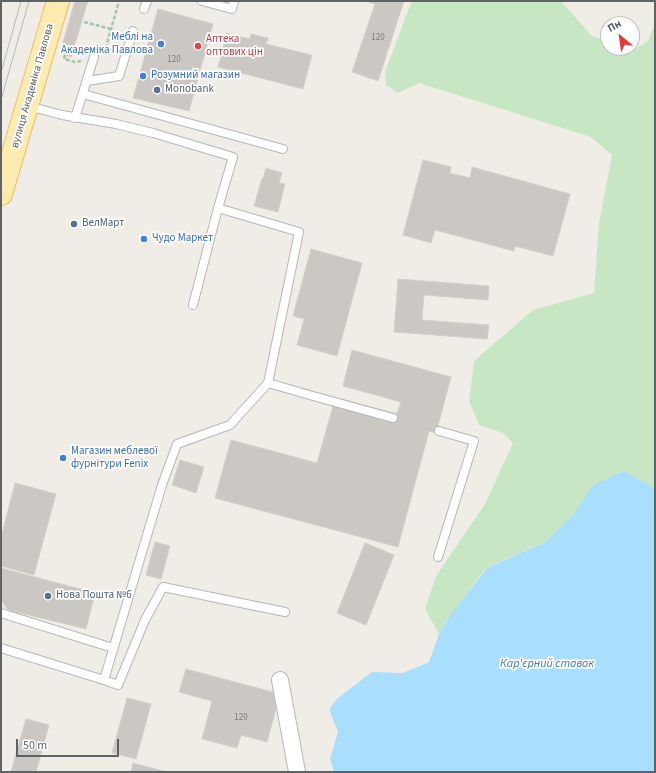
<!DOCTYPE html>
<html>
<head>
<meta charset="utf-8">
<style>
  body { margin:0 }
  #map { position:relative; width:656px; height:773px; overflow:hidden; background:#f0ede7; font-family:"Source Sans 3",sans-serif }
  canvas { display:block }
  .frame { position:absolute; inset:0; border:2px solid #5e6367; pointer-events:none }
  .north { position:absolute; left:600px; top:16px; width:40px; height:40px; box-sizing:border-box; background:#fff; border:1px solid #bfc1c2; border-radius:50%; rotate:331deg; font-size:11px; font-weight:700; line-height:16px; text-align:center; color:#5e6367 }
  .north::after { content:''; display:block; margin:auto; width:14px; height:18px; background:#e53a38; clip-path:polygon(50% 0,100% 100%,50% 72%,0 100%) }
  .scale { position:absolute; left:16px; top:739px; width:103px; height:18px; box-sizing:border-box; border:2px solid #5e6367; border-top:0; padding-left:5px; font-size:12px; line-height:14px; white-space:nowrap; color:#5e6367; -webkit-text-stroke:3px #fff; paint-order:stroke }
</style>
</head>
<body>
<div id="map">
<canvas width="656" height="773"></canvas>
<div class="frame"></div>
<div class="north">Пн</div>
<div class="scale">50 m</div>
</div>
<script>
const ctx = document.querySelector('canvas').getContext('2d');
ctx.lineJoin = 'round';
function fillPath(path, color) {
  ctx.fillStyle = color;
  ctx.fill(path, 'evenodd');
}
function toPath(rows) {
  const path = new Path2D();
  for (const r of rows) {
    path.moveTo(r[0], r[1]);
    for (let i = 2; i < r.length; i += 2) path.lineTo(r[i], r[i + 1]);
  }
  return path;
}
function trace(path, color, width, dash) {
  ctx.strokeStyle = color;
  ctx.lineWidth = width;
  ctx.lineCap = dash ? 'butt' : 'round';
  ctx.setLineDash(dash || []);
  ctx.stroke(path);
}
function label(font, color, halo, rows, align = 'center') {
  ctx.font = font + ' "Source Sans 3",sans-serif';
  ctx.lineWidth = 3.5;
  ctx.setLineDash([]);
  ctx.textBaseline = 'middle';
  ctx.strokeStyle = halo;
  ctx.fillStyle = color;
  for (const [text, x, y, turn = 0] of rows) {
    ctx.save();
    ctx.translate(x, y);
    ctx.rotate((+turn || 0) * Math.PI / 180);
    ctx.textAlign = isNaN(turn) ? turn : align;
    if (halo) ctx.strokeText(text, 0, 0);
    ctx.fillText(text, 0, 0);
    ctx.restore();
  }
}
fillPath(toPath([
  [411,1,561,1,592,36,608,42,608,48,627,48,633,50,648,41,655,24,655,489,593,485,573,515,545,542,486,568,453,611,439,634,425,609,436,576,485,504,513,443,503,433,479,425,469,401,474,361,533,310,594,293,599,223,612,155,591,137,419,83,398,93,386,85,385,72,411,3]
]), '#c7e7c4');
fillPath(toPath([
  [624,471,655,489,655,772,334,772,330,759,338,732,329,709,338,698,372,672,403,673,429,662,439,634,453,611,487,568,545,542,573,515,593,485]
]), '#aadefd');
const building = toPath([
  [75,1,88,1,71,57,60,53,75,1],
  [365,1,404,1,378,81,352,72,375,4,365,1],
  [158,9,213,24,189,111,133,98,158,9],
  [227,33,250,39,251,34,268,38,266,44,312,55,303,89,218,67,227,33],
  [423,160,451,167,450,173,470,178,472,167,570,194,553,256,515,246,514,251,435,230,431,243,403,235,423,160],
  [266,168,282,173,279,183,285,184,278,212,254,206,262,178,263,179,266,168],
  [311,249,362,263,337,356,297,345,304,319,293,316,311,249],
  [398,279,489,286,488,300,424,295,422,320,489,325,487,339,394,332,398,279],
  [352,350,451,377,436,433,429,431,398,547,215,498,231,440,317,463,333,406,339,408,341,399,397,414,401,402,343,386,352,350],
  [180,460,204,467,196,493,172,485,180,460],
  [15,483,56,494,34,575,1,566,1,538,15,483],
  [155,542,170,546,161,579,146,575,155,542],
  [365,543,394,555,366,625,337,613,365,543],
  [1,568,95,593,86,629,8,610,1,600,1,568],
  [186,669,280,694,267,742,241,735,237,748,202,739,212,701,179,692,186,669],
  [127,698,151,704,136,759,112,753,127,698],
  [26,719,49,725,36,772,11,772,26,719],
  [133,763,167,772,131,772,133,763]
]);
fillPath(building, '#cbc8c3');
trace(building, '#d5cfc5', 1);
const service = toPath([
  [202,1,232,9,234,1],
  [144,9,147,1],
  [87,81,119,76,133,31],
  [83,94,283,149],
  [28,106,62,115,116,124,153,133,233,157,218,208],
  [75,118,94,57],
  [268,383,313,396,393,418],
  [438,557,474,441,439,431],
  [1,613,113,648],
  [1,648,104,680,162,485,177,444,230,425,268,383,299,232,218,208,193,305],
  [104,680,118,685,145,620,163,587,285,612]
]);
const minor = toPath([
  [280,680,297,772]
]);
const primary = toPath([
  [1,194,58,1]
]);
trace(service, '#b4b7bb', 10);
trace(minor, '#b4b7bb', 18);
trace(primary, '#eebe62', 24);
trace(toPath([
  [84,22,111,29],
  [104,54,119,1],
  [65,55,64,59,75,62,81,61]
]), '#9ec8a7', 2.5, [4, 2]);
trace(service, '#fff', 8);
trace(minor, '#fff', 16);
trace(primary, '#fdebaf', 22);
trace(toPath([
  [1,73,21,1],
  [1,100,29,1]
]), '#b5b6b7', 1);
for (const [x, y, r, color] of [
  [161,44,4,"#3f7fe0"],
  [198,46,4,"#e0444e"],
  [143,76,4,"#3f7fe0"],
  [157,90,4,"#5c6f8a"],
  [74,224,4,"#5c6f8a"],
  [144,239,4,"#3f7fe0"],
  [63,458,4,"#3f7fe0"],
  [48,596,4,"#5c6f8a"]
]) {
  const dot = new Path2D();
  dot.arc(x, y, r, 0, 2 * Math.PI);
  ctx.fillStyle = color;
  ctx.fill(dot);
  trace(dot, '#fff', 1.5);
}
label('9px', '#797c7e', null, [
  ["120",378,38],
  ["120",174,60],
  ["120",241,718]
]);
label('11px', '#366cbe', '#fff', [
  ["Меблі на",153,38,"right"],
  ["Академіка Павлова",153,51,"right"],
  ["Розумний магазин",151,76],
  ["Чудо Маркет",152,239],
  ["Магазин меблевої",71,452],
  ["фурнітури Fenix",71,465]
], 'left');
label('11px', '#be3a42', '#fff', [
  ["Аптека",206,40],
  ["оптових цін",206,53]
], 'left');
label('11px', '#5e6367', '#fff', [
  ["вулиця Академіка Павлова",33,86,-74]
]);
label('11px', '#4e5e75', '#fff', [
  ["Monobank",165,90],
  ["ВелМарт",82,224],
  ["Нова Пошта №6",56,596]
], 'left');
label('italic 12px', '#427aa7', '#fff', [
  ["Кар'єрний ставок",547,664]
]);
</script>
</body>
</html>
